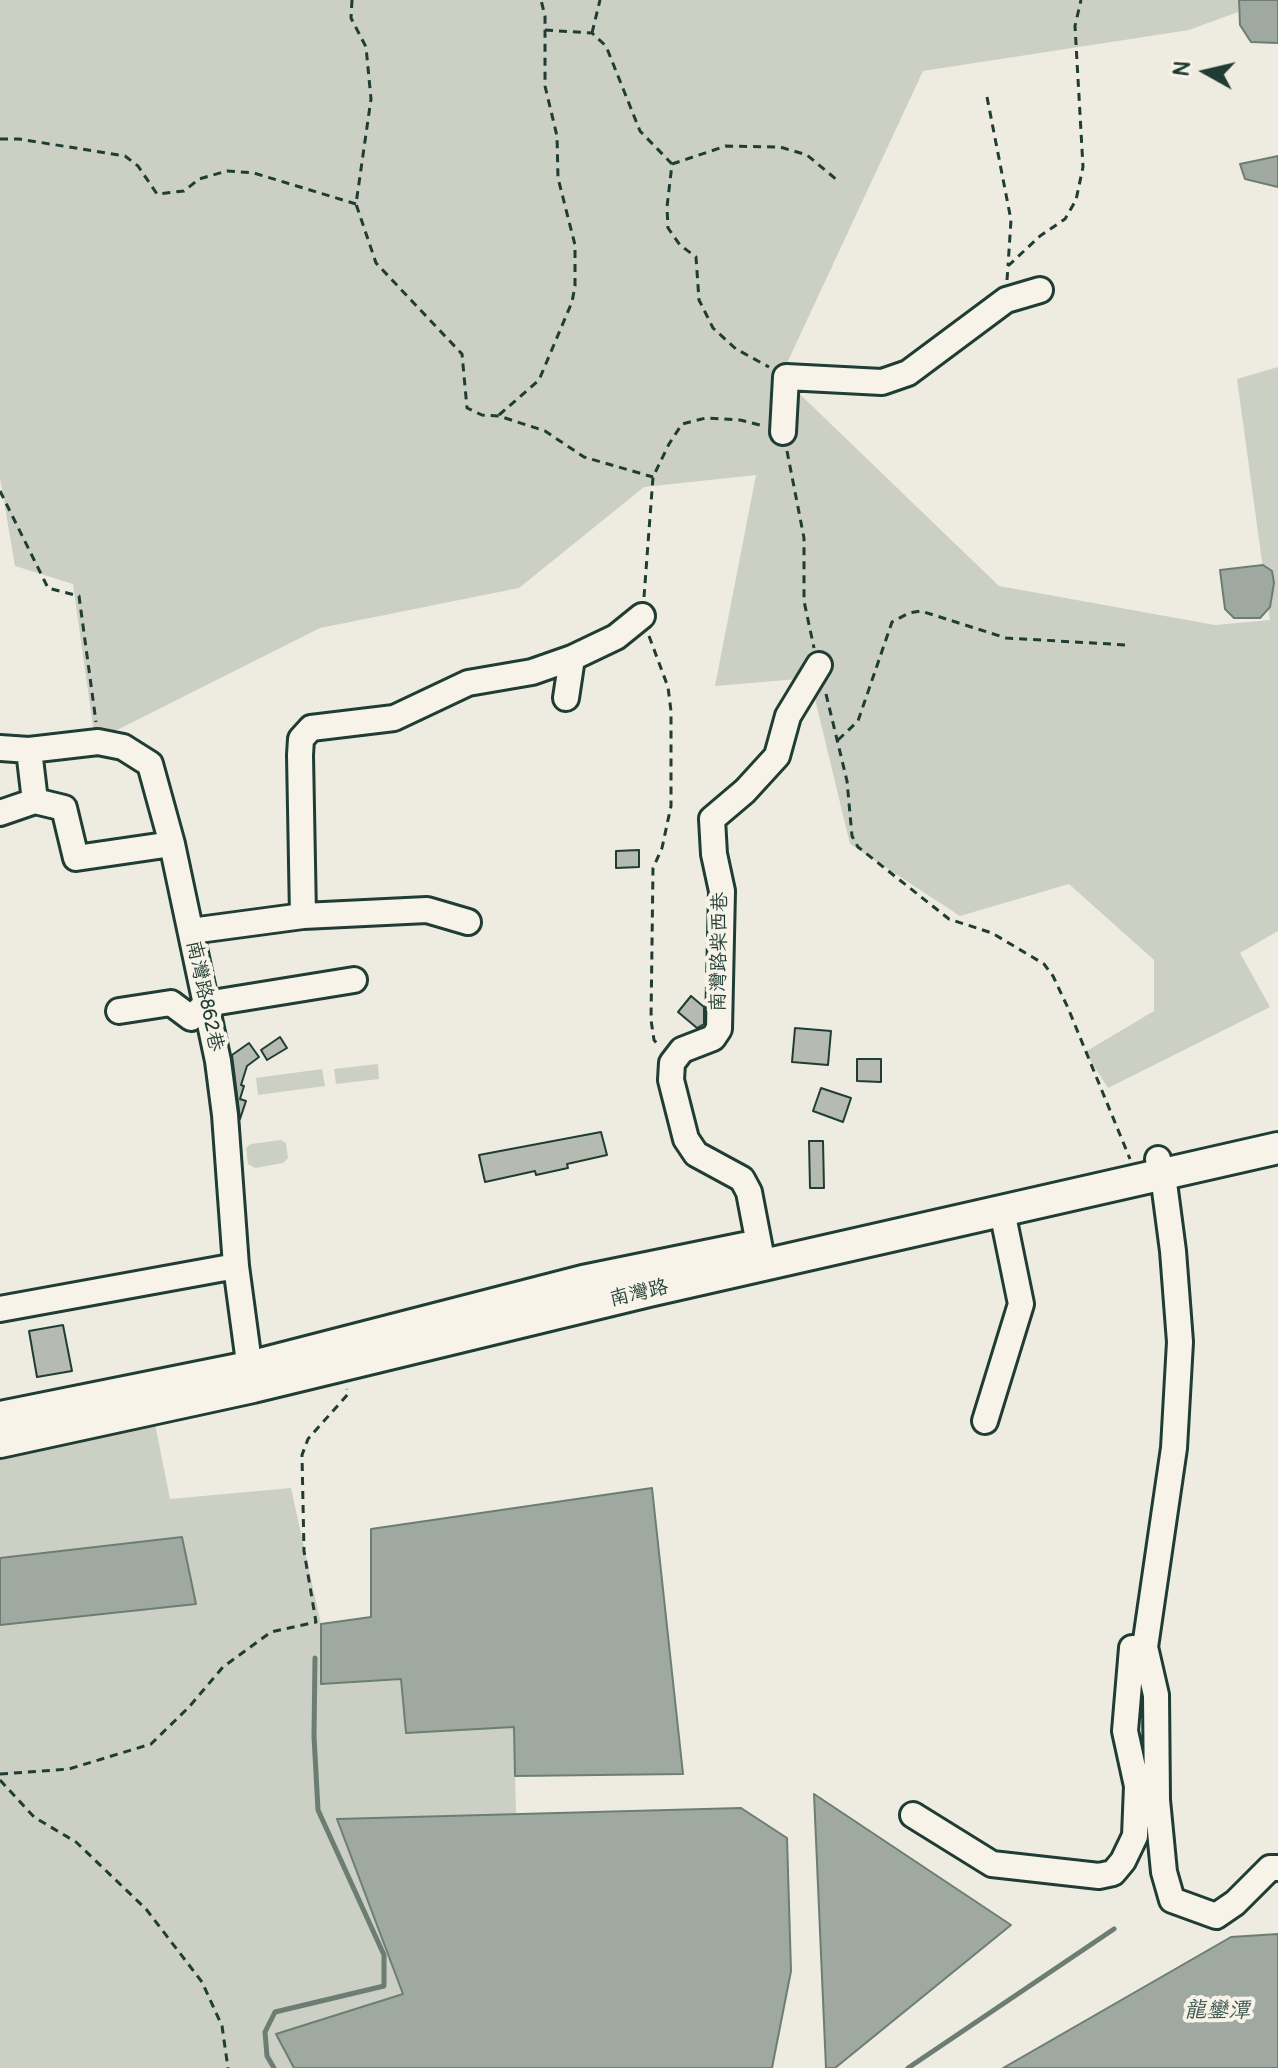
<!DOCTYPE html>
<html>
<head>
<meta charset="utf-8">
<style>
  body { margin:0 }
  #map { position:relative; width:1278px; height:2068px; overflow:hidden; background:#eeece1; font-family:Pangolin,sans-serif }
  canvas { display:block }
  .north { position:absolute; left:1166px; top:32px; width:80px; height:80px; -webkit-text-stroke:6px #f7f3e8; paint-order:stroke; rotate:278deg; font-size:22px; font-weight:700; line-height:32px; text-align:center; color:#1f3d34 }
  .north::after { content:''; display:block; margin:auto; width:28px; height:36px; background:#1f3d34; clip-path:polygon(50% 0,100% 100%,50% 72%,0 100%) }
</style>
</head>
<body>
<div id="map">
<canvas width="1278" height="2068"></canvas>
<div class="north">N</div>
</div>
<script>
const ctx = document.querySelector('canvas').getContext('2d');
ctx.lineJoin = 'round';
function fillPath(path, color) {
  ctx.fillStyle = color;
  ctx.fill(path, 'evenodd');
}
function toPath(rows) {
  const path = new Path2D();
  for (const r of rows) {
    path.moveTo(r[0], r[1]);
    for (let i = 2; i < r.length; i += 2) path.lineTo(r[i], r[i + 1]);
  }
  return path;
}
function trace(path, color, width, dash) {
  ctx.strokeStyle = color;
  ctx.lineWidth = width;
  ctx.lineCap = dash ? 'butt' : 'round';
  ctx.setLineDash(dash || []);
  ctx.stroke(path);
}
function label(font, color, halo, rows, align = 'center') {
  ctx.font = font + ' Pangolin,"LXGW WenKai TC",sans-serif';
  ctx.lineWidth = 8;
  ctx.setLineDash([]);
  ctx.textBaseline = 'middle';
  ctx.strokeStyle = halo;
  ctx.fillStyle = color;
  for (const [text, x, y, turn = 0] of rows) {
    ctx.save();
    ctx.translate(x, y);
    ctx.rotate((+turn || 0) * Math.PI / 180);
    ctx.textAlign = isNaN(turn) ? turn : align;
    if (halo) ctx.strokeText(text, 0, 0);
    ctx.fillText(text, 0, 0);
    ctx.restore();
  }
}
fillPath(toPath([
  [0,0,1239,0,1238,12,1189,30,923,71,781,376,999,586,1215,625,1270,620,1237,379,1278,367,1278,931,1240,953,1270,1007,1108,1088,1085,1052,1154,1011,1154,960,1069,884,960,916,850,844,810,678,715,686,756,475,644,487,519,588,320,628,95,741,73,584,15,566,0,478],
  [378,1064,379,1079,336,1084,334,1069],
  [322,1069,325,1086,258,1095,256,1078],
  [281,1140,286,1143,288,1158,283,1163,255,1168,248,1164,246,1148,251,1144],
  [154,1419,170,1499,291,1488,321,1624,321,1683,401,1679,406,1733,514,1727,516,1814,337,1819,404,1994,277,2033,294,2068,0,2068,0,1455]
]), '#cccfc4');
const water = toPath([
  [1239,0,1278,0,1278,43,1251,42,1240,25,1239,0],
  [1278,156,1278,187,1245,179,1240,164,1278,156],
  [1263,565,1272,571,1274,583,1270,607,1260,618,1234,618,1225,609,1220,570,1263,565],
  [652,1488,683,1774,515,1776,514,1727,406,1733,401,1679,321,1684,321,1624,371,1617,371,1529,652,1488],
  [182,1537,196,1604,0,1625,0,1558,182,1537],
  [814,1794,1011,1925,835,2068,826,2068,814,1794],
  [741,1808,787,1838,791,1971,772,2068,294,2068,276,2034,403,1994,337,1819,741,1808],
  [1278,1934,1278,2068,1003,2068,1231,1937,1278,1934]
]);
fillPath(water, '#9fa99f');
trace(water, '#6c7e74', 2);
trace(toPath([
  [274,2068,267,2056,265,2032,275,2012,384,1986,384,1955,318,1810,314,1736,315,1658],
  [908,2068,1114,1929]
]), '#6c7e74', 5);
const building = toPath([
  [639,850,639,867,616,868,616,851,639,850],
  [691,996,704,1007,704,1024,697,1028,678,1012,691,996],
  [795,1028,831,1031,828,1065,792,1062,795,1028],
  [280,1037,287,1048,267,1060,261,1050,280,1037],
  [249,1043,259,1057,247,1066,241,1085,244,1086,240,1099,246,1101,240,1119,232,1055,249,1043],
  [857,1059,881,1059,881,1082,857,1081,857,1059],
  [821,1088,851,1098,843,1122,813,1111,821,1088],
  [601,1132,607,1155,567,1164,568,1168,536,1175,535,1171,485,1182,479,1155,601,1132],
  [809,1141,823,1141,824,1188,810,1188,809,1141],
  [63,1325,72,1371,37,1377,29,1331,63,1325]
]);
fillPath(building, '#b5bbb0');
trace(building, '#1f3d34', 2);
const minor = toPath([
  [783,432,786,377,882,382,908,373,1006,300,1040,290],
  [566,698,572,658],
  [0,748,29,750,98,742,123,747,150,764,172,844,218,1061,225,1115,236,1266,252,1385],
  [29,750,35,801],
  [0,813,35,801,64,808,76,858,172,844],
  [303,916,300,755,301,739,311,728,394,718,468,683,532,672,572,658,616,637,642,616],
  [191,931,303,916,427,910,468,922],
  [119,1011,171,1003,191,1018,206,1004,354,980],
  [1158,1159,1163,1175,1173,1251,1180,1342,1174,1448,1145,1647,1156,1695,1157,1800,1164,1872,1172,1900,1216,1916,1235,1903,1270,1868,1278,1868],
  [763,1265,749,1192,742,1179,696,1154,686,1139,671,1080,672,1063,682,1050,713,1038,719,1029,722,891,714,854,712,819,745,791,777,756,788,716,819,665],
  [0,1309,236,1266],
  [985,1421,1021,1304,1002,1211],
  [913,1815,992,1864,1099,1876,1113,1873,1123,1861,1135,1836,1137,1786,1125,1731,1132,1648]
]);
const major = toPath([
  [0,1417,249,1367,583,1281,745,1248],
  [0,1442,253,1387,649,1291,1278,1148]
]);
trace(minor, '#1f3d34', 30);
trace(major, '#1f3d34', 36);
trace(toPath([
  [352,0,351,18,366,47,371,99,356,204,376,263,462,354,467,408,482,415,499,416,545,431,584,457,653,477],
  [545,30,592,33,606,46,640,131,672,164,667,207,668,228,680,245,696,257,699,300,713,328,736,349,769,367],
  [592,33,600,0],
  [987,97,1011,220,1008,266],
  [0,139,19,139,125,156,138,166,157,194,184,191,199,179,227,171,254,173,356,204],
  [672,164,726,146,780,147,807,155,837,180],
  [1007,280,1008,266,1040,236,1065,219,1076,200,1083,167,1075,26,1081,0],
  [499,415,539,380,572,302,575,286,575,245,558,178,557,136,545,86,545,16,541,0],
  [787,451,804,538,804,601,814,648],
  [0,491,48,588,79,596,96,722],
  [644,597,653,477,669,444,682,424,706,418,740,420,764,426],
  [649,636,668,687,671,711,671,806,662,848,653,868,651,1020,654,1040,660,1047],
  [826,694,847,781,852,836,858,847,949,919,992,933,1044,964,1053,976,1068,1008,1130,1159],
  [838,740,858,721,892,622,909,613,921,611,1006,638,1127,645],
  [0,1774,69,1769,151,1744,189,1707,223,1667,271,1632,316,1622,304,1551,302,1455,308,1439,348,1394,347,1389],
  [0,1780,34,1817,76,1842,146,1909,202,1982,222,2026,228,2068]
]), '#1f3d34', 3, [8, 6]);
trace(minor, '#f7f3e8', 24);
trace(major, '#f7f3e8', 30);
label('20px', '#1f3d34', '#f7f3e8', [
  ["南灣路柴西巷",720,952,-89],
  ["南灣路862巷",204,996,78],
  ["南灣路",639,1294,-13]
]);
label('italic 22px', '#3f584f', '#f7f3e8', [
  ["龍鑾潭",1217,2011]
]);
</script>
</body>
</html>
